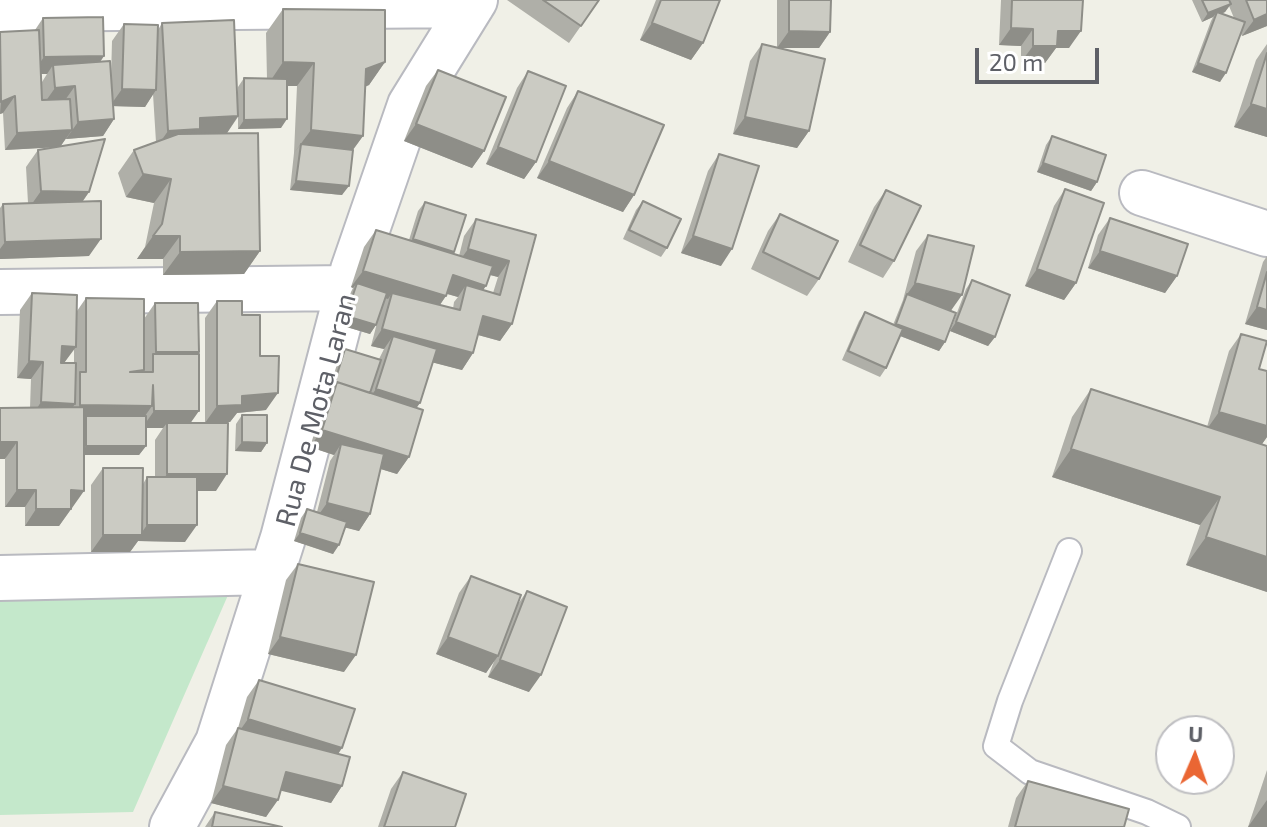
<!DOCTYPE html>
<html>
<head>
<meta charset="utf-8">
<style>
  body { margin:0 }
  #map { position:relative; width:1267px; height:827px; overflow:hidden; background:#f0f0e7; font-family:"Exo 2",sans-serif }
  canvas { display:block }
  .north { position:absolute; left:1155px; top:715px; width:80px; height:80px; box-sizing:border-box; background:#fff; border:2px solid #bfbfc2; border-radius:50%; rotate:2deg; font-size:22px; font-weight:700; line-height:32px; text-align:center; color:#5e6067 }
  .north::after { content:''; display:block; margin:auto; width:28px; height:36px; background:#ea6633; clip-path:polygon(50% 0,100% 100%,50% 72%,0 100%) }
  .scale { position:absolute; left:975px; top:48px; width:124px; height:36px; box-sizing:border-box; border:4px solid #5e6067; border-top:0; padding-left:10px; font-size:24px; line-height:28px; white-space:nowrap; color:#5e6067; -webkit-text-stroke:6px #fff; paint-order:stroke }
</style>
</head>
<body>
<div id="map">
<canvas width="1267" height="827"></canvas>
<div class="north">U</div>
<div class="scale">20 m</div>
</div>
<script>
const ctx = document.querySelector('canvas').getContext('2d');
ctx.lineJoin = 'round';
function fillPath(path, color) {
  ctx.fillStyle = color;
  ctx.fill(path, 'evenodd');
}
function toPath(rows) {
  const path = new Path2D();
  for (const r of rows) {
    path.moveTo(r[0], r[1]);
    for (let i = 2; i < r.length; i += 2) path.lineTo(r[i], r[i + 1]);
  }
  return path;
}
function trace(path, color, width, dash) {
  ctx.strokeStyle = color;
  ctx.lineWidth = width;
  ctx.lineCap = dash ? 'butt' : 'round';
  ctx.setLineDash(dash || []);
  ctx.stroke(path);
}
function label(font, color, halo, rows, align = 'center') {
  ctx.font = font + ' "Exo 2",sans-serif';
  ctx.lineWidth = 6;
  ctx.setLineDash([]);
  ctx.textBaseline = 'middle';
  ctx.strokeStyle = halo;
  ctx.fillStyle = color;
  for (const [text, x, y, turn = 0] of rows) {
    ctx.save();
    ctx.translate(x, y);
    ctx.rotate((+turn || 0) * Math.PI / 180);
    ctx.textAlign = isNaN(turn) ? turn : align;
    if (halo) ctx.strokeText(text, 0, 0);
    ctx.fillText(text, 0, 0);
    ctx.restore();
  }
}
fillPath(toPath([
  [232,586,133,812,0,815,0,591]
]), '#c4e8cb');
const service = toPath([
  [1069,551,1010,701,996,746,1030,772,1147,812,1178,827]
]);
const minor = toPath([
  [0,9,472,5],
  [1142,193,1267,234],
  [0,292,348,288],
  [0,578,272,572],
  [172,827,218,742,283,538,353,270,410,105,475,0]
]);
trace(service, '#b9bac0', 28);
trace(minor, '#b9bac0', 48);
trace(service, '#fff', 24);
trace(minor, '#fff', 44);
fillPath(toPath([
  [507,0,599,0,569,43],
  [656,0,720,0,703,43,691,60,640,40],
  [777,0,831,0,830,32,819,48,777,48],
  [1001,0,1083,0,1069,48,1056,48,1045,63,1021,62,1021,46,999,45],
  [1192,0,1267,0,1267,26,1242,36,1241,34,1220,82,1192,72,1211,21,1213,17,1202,22],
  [1229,6,1234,18,1222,14,1225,12],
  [283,9,385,62,369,85,365,87,363,136,353,150,342,195,290,190,294,153,297,86,287,86,281,128,238,129,238,117,227,133,260,251,244,274,163,275,163,259,137,259,145,247,154,203,126,197,118,173,134,150,156,142,153,94,145,107,113,106,114,119,103,136,66,139,66,138,60,147,89,192,83,201,89,256,0,259,0,208,3,204,28,203,26,167,38,150,56,147,5,150,3,113,0,114,0,32,35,30,43,18,104,56,100,62,111,79,112,41,124,24,158,30,162,23,238,103,238,87,244,78,267,79,266,33],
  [41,74,47,74,42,82],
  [762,44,809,131,797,148,733,134,750,61],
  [1267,44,1267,137,1234,127,1256,60],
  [438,70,484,151,472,168,404,141,426,86],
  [528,71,536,162,524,179,486,164,517,88],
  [578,91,634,195,623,212,537,178,567,108],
  [1052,136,1097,182,1091,191,1037,172,1046,145],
  [719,154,721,266,681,253,708,171],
  [1065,189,1076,283,1064,300,1025,286,1054,206],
  [886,190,894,261,883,278,848,262,874,207],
  [643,201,667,248,661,257,623,239,636,210],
  [425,202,454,252,453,254,459,256,464,236,476,219,536,235,512,324,500,341,478,335,473,353,462,370,432,362,420,403,416,407,409,457,397,474,381,469,370,514,359,531,345,527,333,554,294,541,301,518,307,509,317,512,330,461,334,455,310,447,325,399,329,394,328,393,339,358,345,349,379,359,384,349,371,346,377,323,370,334,340,325,351,292,353,288,351,287,364,247,376,230,409,240,418,211],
  [490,275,498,277,493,293,483,290],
  [447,294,458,297,454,302,453,309,440,305],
  [780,214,819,279,807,296,751,269,768,231],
  [1110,218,1177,276,1165,293,1088,268,1098,235],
  [928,235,951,310,945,342,939,351,900,336,886,368,880,377,842,360,859,321,865,312,893,325,903,300,916,251],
  [1267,256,1267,330,1245,324,1263,262],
  [972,280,995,337,988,346,950,331,966,289],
  [32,293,77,311,86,298,144,319,155,303,197,354,191,423,216,491,197,491,185,542,138,541,130,552,91,552,91,485,103,468,143,484,147,477,155,477,155,440,163,428,146,428,146,446,139,455,84,455,72,508,59,526,25,526,25,507,5,507,5,459,30,408,31,379,17,378,20,310],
  [74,348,74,363,64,363],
  [217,301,242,315,260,356,266,410,237,413,230,422,205,423,205,318],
  [1241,334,1259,369,1267,371,1267,437,1262,444,1267,446,1267,592,1186,565,1200,525,1052,477,1072,417,1091,389,1207,427,1229,351],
  [242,415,267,443,261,452,235,451,236,424],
  [298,564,344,672,268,654,286,580],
  [471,576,518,604,527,591,529,692,488,677,495,659,486,673,436,654,459,593],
  [259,680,338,754,342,786,331,803,281,790,266,817,211,803,226,745,238,728,247,697],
  [1267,770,1267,827,1248,827],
  [403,772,455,827,378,827,391,789],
  [1028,781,1124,827,1008,827,1016,798],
  [215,812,282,827,205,827]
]), '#afafa8');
fillPath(toPath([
  [1231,4,1225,12,1215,16,1217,12,1213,17,1202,22,1208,13],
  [1267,14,1267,26,1242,36,1254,20],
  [652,23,703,43,691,60,640,40],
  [1011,28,1033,29,1021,46,999,45],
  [789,31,830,32,819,48,777,48],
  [1058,31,1081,31,1069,48,1056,48,1045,63,1021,62,1033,46],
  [104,56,92,73,53,65,47,74,32,74,44,57],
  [283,62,314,63,297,86,267,86],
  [385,62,369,85,349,93,366,69],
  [1198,63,1226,73,1220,82,1192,72],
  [75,86,63,103,43,105,55,88],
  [122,89,156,90,145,107,110,106],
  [15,96,3,113,0,114,1,102],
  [1251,104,1267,109,1267,137,1234,127],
  [238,116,227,133,156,148,168,131,200,118],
  [745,117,809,131,797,148,733,134],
  [114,119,103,136,66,139,78,122],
  [287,119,281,128,238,129,244,120],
  [416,124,484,151,472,168,404,141],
  [72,130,60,147,5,150,17,133],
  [311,130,363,136,346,159,301,144,294,153],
  [498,147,536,162,524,179,486,164],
  [549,161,634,195,623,212,537,178],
  [1043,163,1097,182,1091,191,1037,172],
  [143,174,171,179,154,203,126,197],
  [296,181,349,186,342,195,290,190],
  [41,191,89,192,77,209,29,208],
  [153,236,180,236,163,259,137,259],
  [693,236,732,249,721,266,681,253],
  [101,239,89,256,0,259,0,249,5,242],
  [413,239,454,252,448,261,407,247],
  [468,249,509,261,498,277,456,266],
  [260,251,244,274,163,275,180,252],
  [1100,251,1177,276,1165,293,1088,268],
  [1037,269,1076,283,1064,300,1025,286],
  [363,271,446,296,434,313,392,293,388,299,355,289,357,283,353,288,351,287],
  [453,275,486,286,474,303,466,285,458,297,441,292],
  [915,283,962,295,950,312,907,294,903,300],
  [1257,307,1267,310,1267,330,1245,324],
  [346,316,376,325,370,334,340,325],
  [483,316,512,324,500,341,471,333],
  [956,322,995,337,988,346,950,331],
  [896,324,945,342,939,351,890,332],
  [382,329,473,353,462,370,388,351,393,336,384,349,371,346],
  [62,346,76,347,64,363,50,363],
  [156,352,199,352,187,369,153,355],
  [29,361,43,362,31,379,17,378],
  [376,389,420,403,408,420,364,406],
  [278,393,266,410,237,413,230,422,205,423,217,406,242,396],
  [41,402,75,404,63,421,30,419],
  [80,405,152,406,140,423,86,416,82,422,69,422],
  [154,411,199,411,187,428,167,423,163,428,142,428],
  [1219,412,1267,426,1267,437,1262,444,1207,429],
  [322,430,409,457,397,474,338,456,341,444,334,455,310,447],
  [0,442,17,442,5,459,0,459],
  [242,442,267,443,261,452,235,451],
  [86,446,146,446,139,455,80,455],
  [1071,449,1220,497,1200,525,1052,477],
  [167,474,227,474,216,491,155,491],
  [17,490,36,490,25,507,5,507],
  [71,490,84,491,72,508,59,507],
  [327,503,370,514,359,531,315,520],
  [36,509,71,509,59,526,25,526],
  [147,525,197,525,185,542,138,541,130,552,91,552,103,535,140,535],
  [300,533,339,545,333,554,294,541],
  [1206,537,1267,557,1267,592,1186,565],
  [280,637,356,655,344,672,268,654],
  [448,637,498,656,486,673,436,654],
  [500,660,541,675,529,692,488,677],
  [248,719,342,748,331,765,236,736],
  [286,772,342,786,331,803,274,789],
  [223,786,278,800,266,817,211,803],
  [1267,800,1267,827,1248,827]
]), '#8e8e88');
const building = toPath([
  [543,0,599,0,581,26,543,0],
  [661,0,720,0,703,43,652,23,661,0],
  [789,0,831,0,830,32,789,31,789,0],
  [1012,0,1083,0,1081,31,1058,31,1057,46,1033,46,1033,29,1011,28,1012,0],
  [1202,0,1229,0,1231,4,1208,13,1202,0],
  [1246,0,1267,0,1267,14,1254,20,1246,0],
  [283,9,385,10,385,62,366,69,363,136,311,130,314,63,283,62,283,9],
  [1217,12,1245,22,1226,73,1198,63,1217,12],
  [103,17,104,56,44,57,43,18,103,17],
  [234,20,238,116,200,118,200,129,168,131,162,23,234,20],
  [124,24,158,25,156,90,122,89,124,24],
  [39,30,42,100,70,99,72,130,17,133,15,96,1,102,0,32,39,30],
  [762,44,825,59,809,131,745,117,762,44],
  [1267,53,1267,109,1251,104,1267,53],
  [110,61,114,119,78,122,75,86,55,88,53,65,110,61],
  [438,70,506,97,484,151,416,124,438,70],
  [528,71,566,86,536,162,498,147,528,71],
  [244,78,287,79,287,119,244,120,244,78],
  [578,91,664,125,634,195,549,161,578,91],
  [258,133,260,251,180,252,180,236,153,236,162,224,171,179,143,174,134,150,178,134,258,133],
  [1052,136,1106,155,1097,182,1043,163,1052,136],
  [105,139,89,192,41,191,38,150,105,139],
  [301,144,353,150,349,186,296,181,301,144],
  [719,154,759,166,732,249,693,236,719,154],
  [1065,189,1104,203,1076,283,1037,269,1065,189],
  [886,190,921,206,894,261,860,245,886,190],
  [101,201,101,239,5,242,3,204,101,201],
  [643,201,681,219,667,248,629,230,643,201],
  [425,202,466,215,454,252,413,239,425,202],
  [780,214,838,241,819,279,763,252,780,214],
  [1110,218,1188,244,1177,276,1100,251,1110,218],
  [476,219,536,235,512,324,483,316,473,353,382,329,392,293,460,310,466,285,500,295,509,261,468,249,476,219],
  [376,230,493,266,486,286,453,275,446,296,363,271,376,230],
  [928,235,974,246,962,295,915,283,928,235],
  [1267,272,1267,310,1257,307,1267,272],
  [972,280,1010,295,995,337,956,322,972,280],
  [357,283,387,293,376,325,346,316,357,283],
  [32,293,77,295,76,347,62,346,61,363,76,363,75,404,41,402,43,362,29,361,32,293],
  [907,294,956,313,945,342,896,324,907,294],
  [86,298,144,299,144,370,130,372,153,372,153,354,199,354,199,411,154,411,153,385,152,406,80,405,80,372,86,372,86,298],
  [217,301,242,301,242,315,260,315,260,356,279,356,278,393,242,396,242,405,217,406,217,301],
  [155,303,198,303,199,352,156,352,155,303],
  [865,312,903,329,886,368,848,351,865,312],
  [1241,334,1267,341,1259,369,1267,371,1267,426,1219,412,1241,334],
  [393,336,437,349,420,403,376,389,393,336],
  [345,349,381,360,370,393,337,382,336,385,334,384,345,349],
  [337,382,423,410,409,457,322,430,337,382],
  [1091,389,1267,446,1267,557,1206,537,1220,497,1071,449,1091,389],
  [84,407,84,491,71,490,71,509,36,509,36,490,17,490,17,442,0,442,0,408,84,407],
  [242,415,267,415,267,443,242,442,242,415],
  [86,416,146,416,146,446,86,446,86,416],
  [167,423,228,423,227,474,167,474,167,423],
  [341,444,384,454,370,514,327,503,341,444],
  [103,468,143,468,142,535,103,535,103,468],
  [147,477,197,477,197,525,147,525,147,477],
  [307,509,347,522,339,545,300,533,307,509],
  [298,564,374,582,356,655,280,637,298,564],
  [471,576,521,595,498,656,448,637,471,576],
  [527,591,567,607,541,675,500,660,527,591],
  [259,680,355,709,342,748,248,719,259,680],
  [238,728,350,757,342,786,286,772,278,800,223,786,238,728],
  [403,772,466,794,455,827,384,827,403,772],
  [1028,781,1129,809,1124,827,1015,827,1028,781],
  [215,812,282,827,212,827,215,812]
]);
fillPath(building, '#cbcbc3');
trace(building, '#8e8e88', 2);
label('28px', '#5e6067', '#fff', [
  ["Rua De Mota Laran",316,410,-75]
]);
</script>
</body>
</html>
